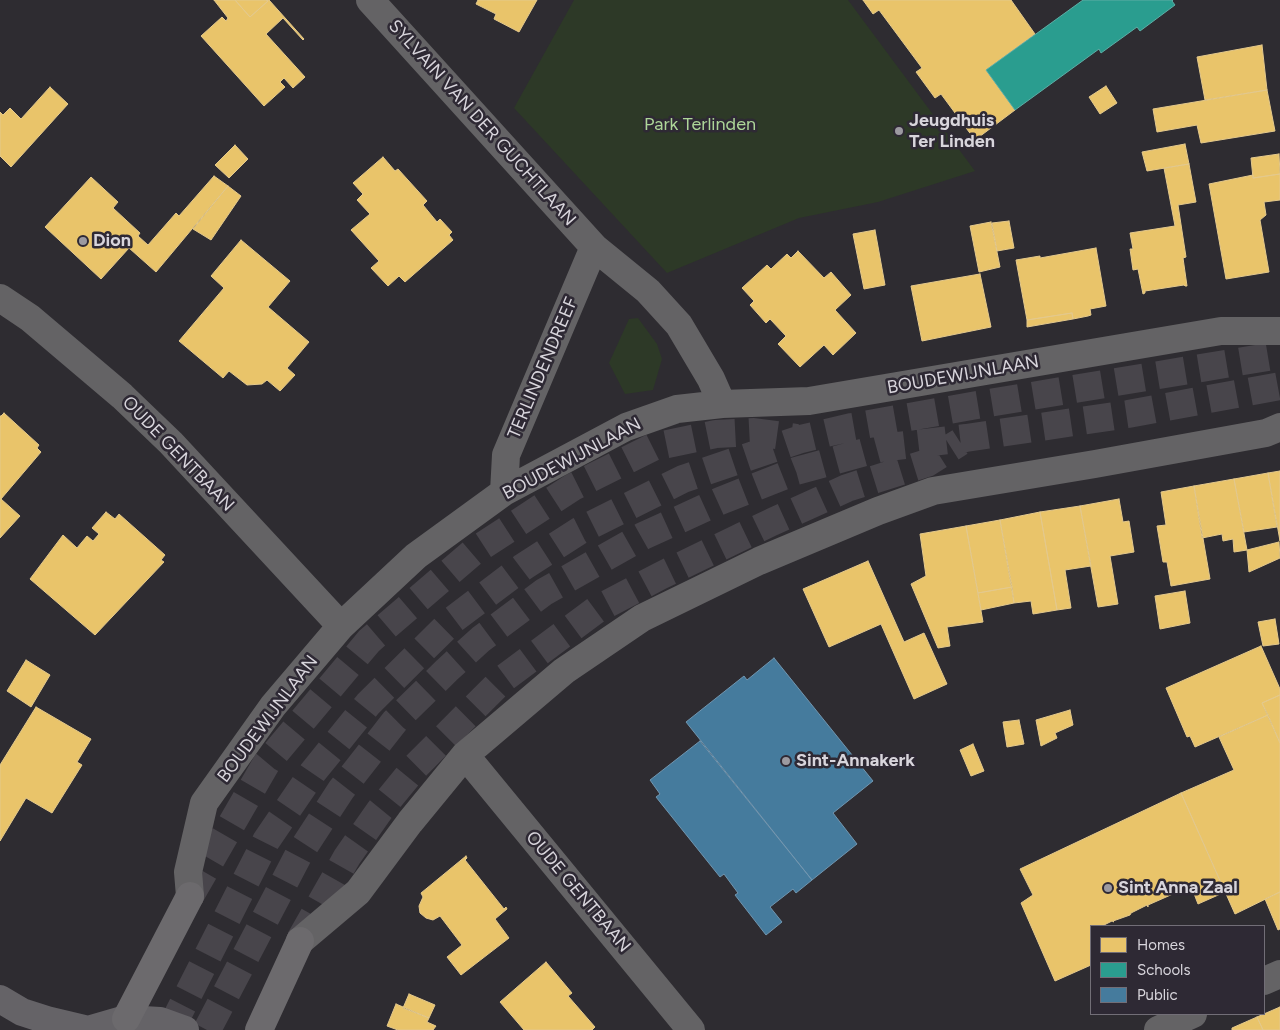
<!DOCTYPE html>
<html>
<head>
<meta charset="utf-8">
<style>
  body { margin:0 }
  #map { position:relative; width:1280px; height:1030px; overflow:hidden; background:#2e2c31; font-family:Figtree,sans-serif }
  canvas { display:block }
  .legend { position:absolute; left:1090px; top:925px; width:175px; height:90px; box-sizing:border-box; background:#2e2934; border:1px solid #726e77; margin:0; padding:6px 9px; list-style:none; font-size:15px; color:#d8d5dc }
  .legend li { display:flex; align-items:center; gap:10px; height:25px }
  .legend b { width:25px; border:1px solid #726e77 }
</style>
</head>
<body>
<div id="map">
<canvas width="1280" height="1030"></canvas>
<ul class="legend">
<li><b style="height:14px;background:#e9c46a"></b>Homes</li>
<li><b style="height:14px;background:#2a9d8f"></b>Schools</li>
<li><b style="height:14px;background:#457b9d"></b>Public</li>
</ul>
</div>
<script>
const ctx = document.querySelector('canvas').getContext('2d');
ctx.lineJoin = 'round';
function fillPath(path, color) {
  ctx.fillStyle = color;
  ctx.fill(path, 'evenodd');
}
function toPath(rows) {
  const path = new Path2D();
  for (const r of rows) {
    path.moveTo(r[0], r[1]);
    for (let i = 2; i < r.length; i += 2) path.lineTo(r[i], r[i + 1]);
  }
  return path;
}
function trace(path, color, width, dash) {
  ctx.strokeStyle = color;
  ctx.lineWidth = width;
  ctx.lineCap = dash ? 'butt' : 'round';
  ctx.setLineDash(dash || []);
  ctx.stroke(path);
}
function label(font, color, halo, rows, align = 'center') {
  ctx.font = font + ' Figtree,sans-serif';
  ctx.lineWidth = 5;
  ctx.setLineDash([]);
  ctx.textBaseline = 'middle';
  ctx.strokeStyle = halo;
  ctx.fillStyle = color;
  for (const [text, x, y, turn = 0] of rows) {
    ctx.save();
    ctx.translate(x, y);
    ctx.rotate((+turn || 0) * Math.PI / 180);
    ctx.textAlign = isNaN(turn) ? turn : align;
    if (halo) ctx.strokeText(text, 0, 0);
    ctx.fillText(text, 0, 0);
    ctx.restore();
  }
}
fillPath(toPath([
  [574,0,848,0,975,171,878,202,799,218,667,273,514,108],
  [638,318,657,344,662,359,653,390,625,394,609,363,629,319]
]), '#2d3927');
const homes = toPath([
  [214,0,235,0,250,17,268,1,266,0,269,0,304,39,303,40,283,18,266,34,305,77,293,88,284,78,280,82,285,87,264,106,201,36,222,17,226,21,228,18,214,0],
  [235,0,266,0,268,1,250,17,235,0],
  [478,0,537,0,519,32,494,19,496,14,476,4,478,0],
  [863,0,1011,0,1035,34,986,70,1015,110,975,140,941,94,935,98,916,72,922,68,879,10,873,14,863,0],
  [1262,45,1267,90,1205,100,1197,57,1262,45],
  [1106,86,1117,103,1100,114,1089,97,1106,86],
  [50,87,68,104,11,167,0,156,0,112,3,115,10,108,21,119,50,87],
  [1267,90,1275,131,1201,143,1197,125,1157,132,1153,109,1267,90],
  [1185,144,1189,164,1147,171,1142,152,1185,144],
  [235,145,248,159,229,178,215,165,235,145],
  [1279,154,1280,174,1253,178,1251,158,1279,154],
  [383,157,395,171,398,169,427,201,423,205,437,222,440,219,452,232,449,235,453,240,405,282,399,276,388,286,371,268,379,261,351,230,370,214,357,200,363,194,353,183,383,157],
  [1189,164,1196,202,1178,205,1186,257,1183,258,1187,286,1185,286,1184,285,1145,291,1145,293,1143,294,1138,269,1133,270,1130,249,1133,249,1130,233,1175,226,1164,168,1189,164],
  [1280,174,1280,200,1264,202,1266,215,1260,220,1269,272,1226,279,1209,184,1253,175,1253,178,1280,174],
  [214,176,228,186,156,272,129,248,101,279,45,227,91,177,118,202,113,208,140,233,138,236,148,245,176,213,179,216,214,176],
  [228,186,241,196,211,240,193,229,228,186],
  [1009,221,1014,248,997,251,992,223,1009,221],
  [991,222,1000,267,979,272,970,226,991,222],
  [875,230,885,285,864,289,853,234,875,230],
  [241,240,290,281,268,307,309,342,287,368,295,375,280,391,267,380,262,384,247,385,229,371,223,378,179,341,224,288,211,276,241,240],
  [1096,248,1106,306,1090,309,1091,315,1088,316,1073,319,1072,313,1027,320,1016,260,1040,256,1040,258,1096,248],
  [798,251,824,278,831,272,851,295,835,310,856,333,833,355,824,345,800,367,778,344,786,336,770,319,766,323,750,305,754,301,742,288,767,265,771,269,787,254,791,258,798,251],
  [980,274,991,327,922,341,911,286,980,274],
  [1072,313,1073,319,1027,327,1027,320,1072,313],
  [4,413,39,445,37,448,41,452,1,499,20,516,0,538,0,416,1,416,4,413],
  [1280,471,1280,541,1268,473,1280,471],
  [1268,473,1277,527,1244,532,1234,479,1268,473],
  [1234,479,1247,550,1234,552,1233,539,1223,541,1222,534,1202,538,1194,486,1234,479],
  [1194,486,1210,579,1171,586,1167,562,1163,562,1157,526,1166,525,1161,492,1194,486],
  [1119,499,1123,522,1129,521,1134,552,1110,556,1118,604,1098,607,1080,506,1119,499],
  [1080,506,1091,566,1065,570,1071,608,1057,610,1040,512,1080,506],
  [106,512,115,519,119,514,165,555,161,560,164,562,95,635,30,579,63,535,77,548,87,536,93,541,99,534,92,528,106,512],
  [1040,512,1057,610,1033,614,1031,601,1014,603,1000,520,1040,512],
  [1000,520,1012,587,978,593,966,526,1000,520],
  [966,526,983,622,947,627,950,646,938,648,911,584,926,576,920,534,966,526],
  [1279,542,1280,558,1249,572,1247,550,1279,542],
  [868,561,904,642,924,633,947,684,914,699,881,624,829,647,803,589,868,561],
  [1012,587,1014,603,981,610,978,593,1012,587],
  [1185,591,1190,623,1160,629,1155,596,1185,591],
  [1275,619,1279,644,1263,646,1258,622,1275,619],
  [1261,646,1280,689,1280,695,1262,703,1268,715,1195,747,1190,736,1187,737,1166,688,1261,646],
  [26,660,50,675,31,707,7,691,26,660],
  [1280,695,1280,743,1262,703,1280,695],
  [36,707,91,739,77,762,82,765,52,813,26,798,0,841,0,765,36,707],
  [1070,710,1073,725,1055,733,1057,738,1041,746,1036,720,1070,710],
  [1268,715,1280,743,1280,892,1235,914,1181,793,1234,770,1219,737,1268,715],
  [1019,720,1024,744,1007,747,1003,722,1019,720],
  [973,744,984,771,971,776,960,750,973,744],
  [1181,793,1225,892,1198,904,1191,886,1148,905,1148,907,1147,905,1131,913,1130,915,1113,921,1114,922,1112,921,1102,926,1091,926,1091,965,1055,981,1021,903,1033,895,1020,869,1181,793],
  [466,856,467,858,465,860,504,909,506,907,507,909,495,919,509,938,461,975,447,957,462,945,440,916,433,920,426,918,420,913,419,906,423,897,421,893,466,856],
  [1280,892,1280,929,1278,930,1265,899,1280,892],
  [546,962,572,993,568,996,595,1027,592,1030,524,1030,500,1002,546,962],
  [409,994,435,1005,429,1018,403,1008,409,994],
  [396,1004,429,1018,427,1022,436,1026,433,1030,398,1030,387,1026,396,1004],
  [1280,1007,1280,1030,1263,1030,1257,1017,1280,1007],
  [1257,1017,1263,1030,1232,1030,1232,1028,1257,1017]
]);
fillPath(homes, '#e9c46a');
trace(homes, '#e4c98c', 1);
const schools = toPath([
  [1083,0,1173,0,1172,1,1175,5,1140,31,1137,27,1101,53,1099,49,1015,110,986,70,1083,0]
]);
fillPath(schools, '#2a9d8f');
trace(schools, '#5eaea6', 1);
const public = toPath([
  [774,658,873,781,833,813,857,844,812,880,686,722,744,676,747,680,774,658],
  [700,741,812,880,796,893,793,889,770,907,782,922,766,935,735,895,738,893,724,874,720,877,656,797,660,794,650,780,700,741]
]);
fillPath(public, '#457b9d');
trace(public, '#7196b0', 1);
trace(toPath([
  [190,896,266,764,369,641,473,552,573,487,653,447,716,434,754,432,797,438],
  [300,940,347,857,380,810,416,766,503,679,596,610,660,576,772,522,847,488,927,463,960,442],
  [170,1030,266,841,313,772,368,704,454,619,523,567,579,531,683,479,801,439,852,427,977,405,1280,355],
  [207,1030,298,856,341,790,395,721,447,670,481,639,544,592,643,536,720,501,796,471,880,448,966,438,1128,414,1280,386]
]), '#48454b', 28, [28, 14]);
trace(toPath([
  [370,0,594,247,648,291,679,325,711,379,722,404],
  [0,298,30,318,122,396,171,443,341,626],
  [504,492,506,455,594,247],
  [465,755,691,1030],
  [190,896,188,872,204,803,273,706,341,626,416,556,504,492,626,427,677,409,722,404,809,401,1221,331,1280,331],
  [300,941,358,892,410,822,465,755,564,671,642,618,759,561,878,511,933,491,1095,464,1266,433,1280,427],
  [1264,981,1280,974],
  [1158,1030,1193,1014]
]), '#646365', 28);
trace(toPath([
  [0,999,22,1012,47,1020,89,1030],
  [88,1030,126,1019,160,1021,185,1030]
]), '#656367', 28);
trace(toPath([
  [126,1019,190,896],
  [259,1030,300,941]
]), '#6c6a6d', 28);
for (const [x, y, r, color] of [
  [899,131,5,"#9c9aa0"],
  [83,241,5,"#9c9aa0"],
  [786,761,5,"#9c9aa0"],
  [1108,888,5,"#9c9aa0"]
]) {
  const dot = new Path2D();
  dot.arc(x, y, r, 0, 2 * Math.PI);
  ctx.fillStyle = color;
  ctx.fill(dot);
  trace(dot, '#2e2934', 2);
}
label('bold 18px', '#d8d5dc', '#2e2934', [
  ["Jeugdhuis",909,121],
  ["Ter Linden",909,142],
  ["Dion",93,241],
  ["Sint-Annakerk",796,761],
  ["Sint Anna Zaal",1118,888]
], 'left');
label('18px', '#d8d5dc', '#2e2934', [
  ["SYLVAIN VAN DER GUCHTLAAN",482,123,48],
  ["TERLINDENDREEF",543,368,-67],
  ["BOUDEWIJNLAAN",963,375,-10],
  ["OUDE GENTBAAN",178,454,46],
  ["BOUDEWIJNLAAN",572,459,-28],
  ["BOUDEWIJNLAAN",268,719,-53],
  ["OUDE GENTBAAN",578,892,50]
]);
label('18px', '#add698', '#2e2934', [
  ["Park Terlinden",700,125]
]);
</script>
</body>
</html>
